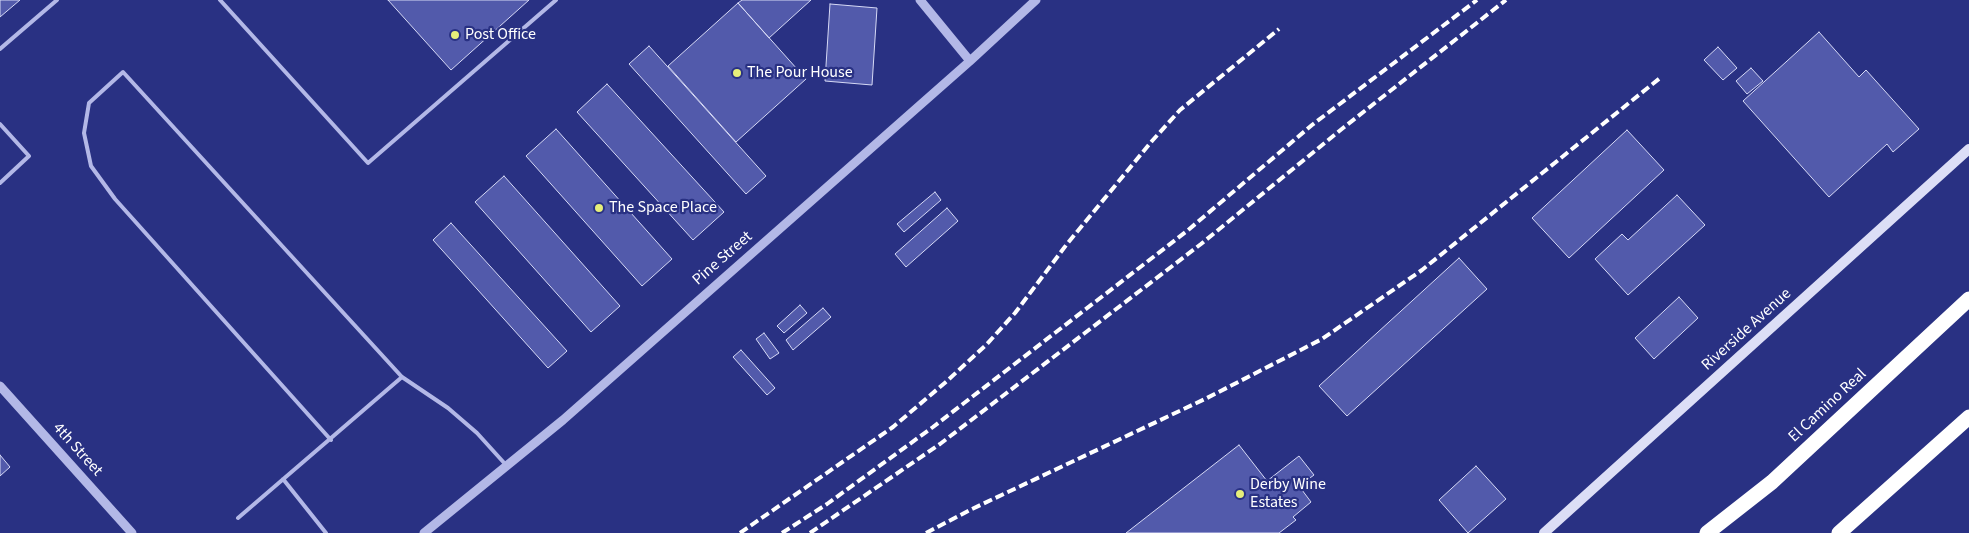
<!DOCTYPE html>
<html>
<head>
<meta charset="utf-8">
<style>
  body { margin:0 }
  canvas { display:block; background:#293183 }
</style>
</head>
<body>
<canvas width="1969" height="533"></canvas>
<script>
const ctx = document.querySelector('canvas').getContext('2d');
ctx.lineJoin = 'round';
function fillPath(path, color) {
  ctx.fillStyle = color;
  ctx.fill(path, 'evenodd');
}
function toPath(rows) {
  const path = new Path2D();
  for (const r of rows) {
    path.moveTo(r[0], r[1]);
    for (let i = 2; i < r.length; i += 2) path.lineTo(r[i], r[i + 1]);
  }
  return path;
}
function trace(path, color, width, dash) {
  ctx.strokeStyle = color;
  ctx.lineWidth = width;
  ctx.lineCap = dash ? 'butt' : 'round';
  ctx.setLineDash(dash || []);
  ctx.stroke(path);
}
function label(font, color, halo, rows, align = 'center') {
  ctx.font = font + ' "Source Sans 3",sans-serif';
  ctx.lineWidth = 4.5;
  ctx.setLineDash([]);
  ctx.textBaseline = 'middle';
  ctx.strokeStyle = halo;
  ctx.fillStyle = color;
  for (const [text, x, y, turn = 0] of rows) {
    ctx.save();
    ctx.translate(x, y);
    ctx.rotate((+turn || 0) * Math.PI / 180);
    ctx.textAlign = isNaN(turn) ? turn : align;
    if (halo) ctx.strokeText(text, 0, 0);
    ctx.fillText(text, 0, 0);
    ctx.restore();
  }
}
const building = toPath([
  [0,0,20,0,0,17,0,0],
  [388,0,529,0,451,70,388,0],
  [742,0,811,0,769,38,738,3,742,0],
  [738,3,806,79,736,142,668,66,738,3],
  [830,4,877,8,872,85,825,81,830,4],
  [1819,32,1859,77,1866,70,1919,129,1893,152,1887,144,1829,197,1743,101,1819,32],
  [649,46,766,176,746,194,629,64,649,46],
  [1718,47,1737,68,1723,80,1704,60,1718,47],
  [1751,68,1763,81,1747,94,1736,81,1751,68],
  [607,84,724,212,693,240,577,112,607,84],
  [556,129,672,259,642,286,526,156,556,129],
  [1627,130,1664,170,1569,258,1532,218,1627,130],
  [504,176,620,306,591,332,475,202,504,176],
  [935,192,941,200,904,232,897,224,935,192],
  [1677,195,1705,225,1628,295,1595,259,1622,234,1628,240,1677,195],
  [947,208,958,221,906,267,895,254,947,208],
  [451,223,567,351,548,368,433,240,451,223],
  [1459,258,1487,289,1347,416,1319,386,1459,258],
  [1679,297,1698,318,1654,359,1635,338,1679,297],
  [800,305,807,313,784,333,777,326,800,305],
  [823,308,831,317,793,350,786,340,823,308],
  [764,333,779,353,770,359,756,339,764,333],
  [741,350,775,388,767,395,733,357,741,350],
  [1239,445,1267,481,1299,456,1314,475,1299,486,1311,502,1293,517,1296,520,1279,533,1126,533,1239,445],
  [0,455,10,467,0,476,0,455],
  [1476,466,1506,499,1468,533,1439,500,1476,466]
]);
fillPath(building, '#525aab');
trace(building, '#d6d9f5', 1);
trace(toPath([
  [220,0,368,163,556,0],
  [0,49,57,0],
  [0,124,29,156,0,183],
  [331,440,115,199,91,166,84,133,89,103,123,72,402,377,448,408,477,433,506,465],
  [283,479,326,533],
  [238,518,402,377]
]), '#b3b8e7', 4);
trace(toPath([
  [920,0,970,61],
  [0,386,132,533],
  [424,533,563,420,970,61,1036,0]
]), '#b3b8e7', 9);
trace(toPath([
  [1544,533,1969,149]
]), '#dcdef6', 10);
trace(toPath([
  [1707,533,1772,482,1969,299],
  [1839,533,1969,417]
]), '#fff', 15);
trace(toPath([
  [740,533,893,427,947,381,987,344,1015,313,1067,244,1152,141,1180,110,1279,29],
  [782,533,827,504,933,427,1187,231,1312,125,1477,0],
  [810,533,940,444,1201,244,1343,128,1506,0],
  [926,533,972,509,1207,398,1322,339,1422,270,1660,78]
]), '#fff', 4, [9, 4]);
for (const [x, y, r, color] of [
  [455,35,5,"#e6ee7a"],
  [737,73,5,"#e6ee7a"],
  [599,208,5,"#e6ee7a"],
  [1240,494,5,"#e6ee7a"]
]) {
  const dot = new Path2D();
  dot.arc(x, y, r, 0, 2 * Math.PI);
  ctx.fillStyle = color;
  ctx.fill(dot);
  trace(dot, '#293183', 2);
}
label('16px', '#fff', '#293183', [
  ["Post Office",465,35],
  ["The Pour House",747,73],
  ["The Space Place",609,208],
  ["Derby Wine",1250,485],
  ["Estates",1250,503]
], 'left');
label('16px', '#fff', '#293183', [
  ["Pine Street",723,259,-41],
  ["Riverside Avenue",1747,330,-42],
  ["El Camino Real",1828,406,-43],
  ["4th Street",77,450,48]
]);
</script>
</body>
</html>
